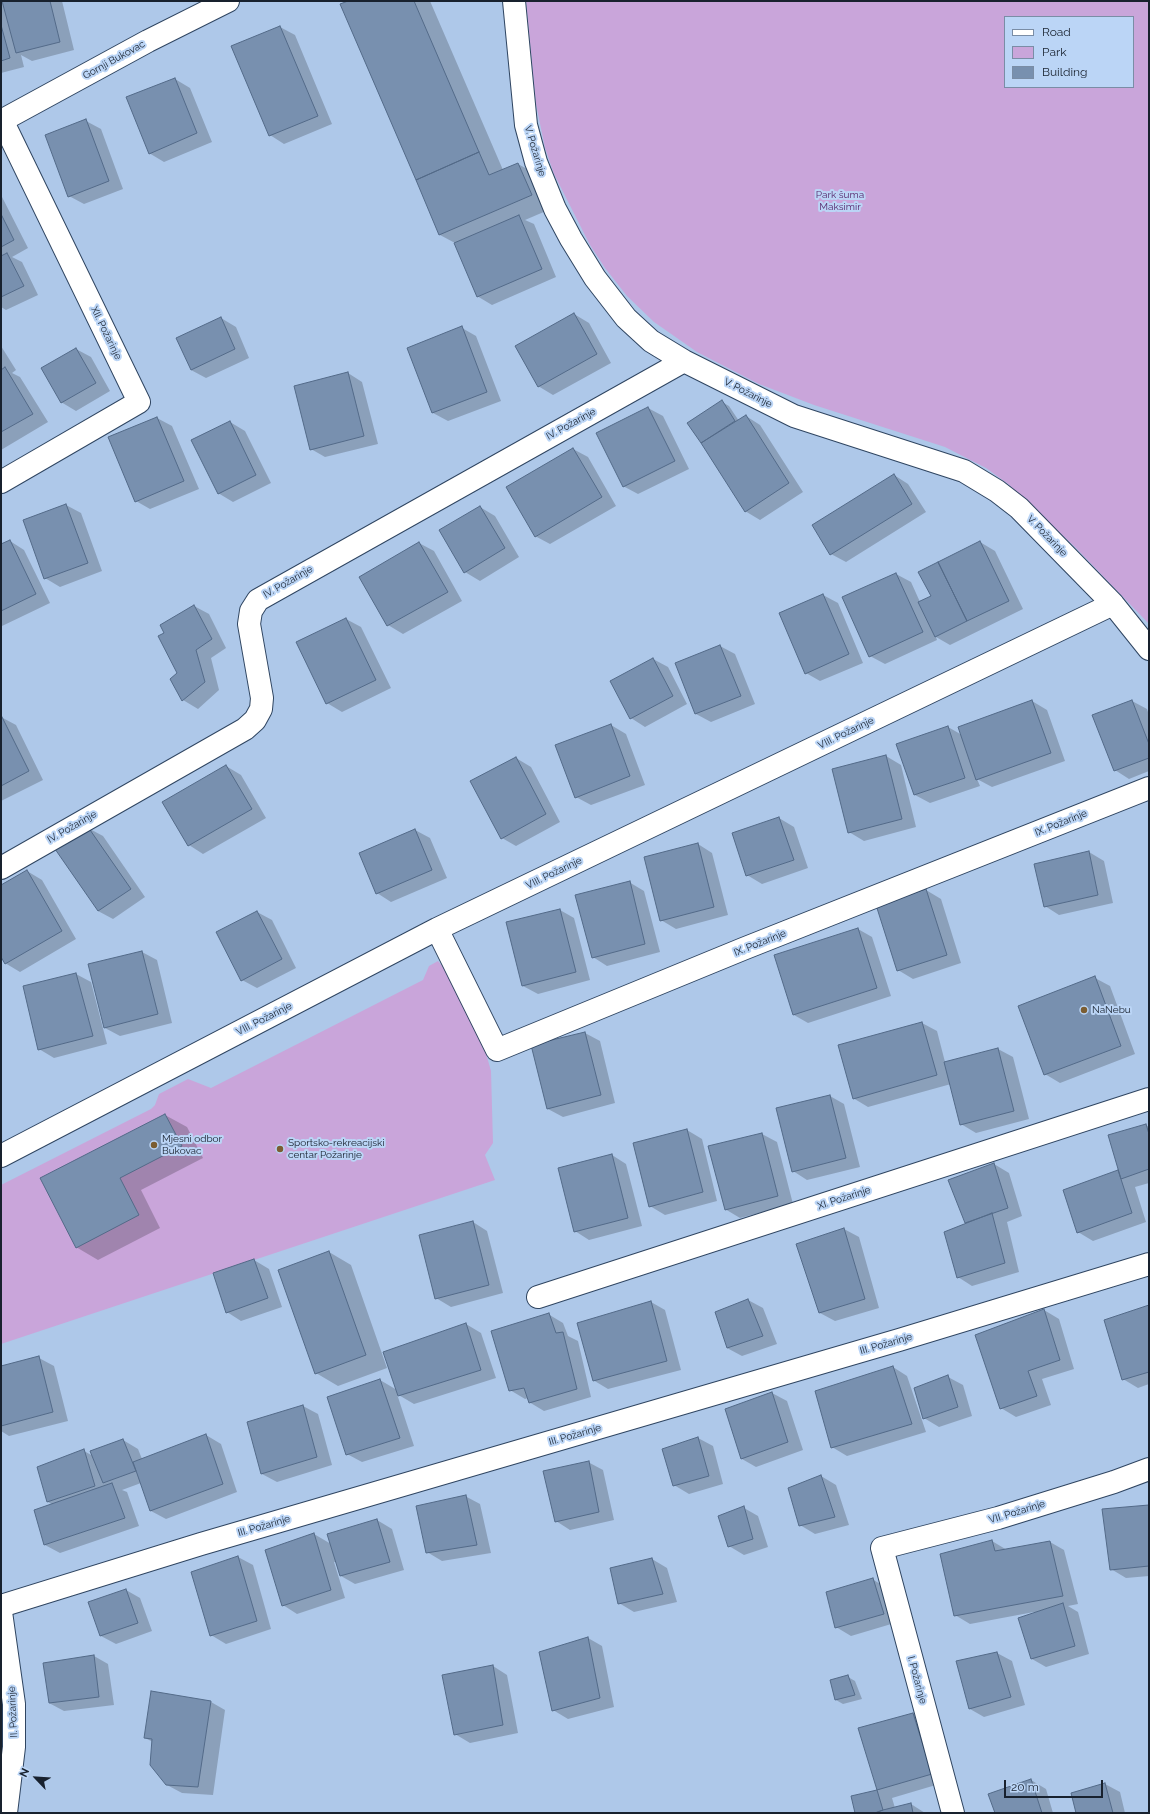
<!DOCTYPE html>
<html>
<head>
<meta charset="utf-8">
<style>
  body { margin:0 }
  #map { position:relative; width:1150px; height:1814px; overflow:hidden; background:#aec8e9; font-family:Raleway,sans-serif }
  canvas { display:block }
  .frame { position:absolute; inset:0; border:2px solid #18212e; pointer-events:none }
  .legend { position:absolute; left:1004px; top:16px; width:130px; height:72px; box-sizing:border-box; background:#bbd5f6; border:1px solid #7a8da6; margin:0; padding:5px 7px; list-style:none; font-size:12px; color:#18212e }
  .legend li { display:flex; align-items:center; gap:8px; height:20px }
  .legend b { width:20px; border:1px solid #7a8da6 }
  .north { position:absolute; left:16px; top:1758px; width:40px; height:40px; -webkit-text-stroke:3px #bbd5f6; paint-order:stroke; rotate:295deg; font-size:11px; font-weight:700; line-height:16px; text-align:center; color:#18212e }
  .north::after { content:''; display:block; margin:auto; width:14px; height:18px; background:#18212e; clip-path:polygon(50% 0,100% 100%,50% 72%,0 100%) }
  .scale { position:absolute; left:1004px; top:1780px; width:99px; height:18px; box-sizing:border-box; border:2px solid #18212e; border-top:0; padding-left:5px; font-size:12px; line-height:14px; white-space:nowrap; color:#18212e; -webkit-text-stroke:3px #bbd5f6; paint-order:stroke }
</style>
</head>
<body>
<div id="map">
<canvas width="1150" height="1814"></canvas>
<div class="frame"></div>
<ul class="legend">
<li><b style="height:5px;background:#fff"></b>Road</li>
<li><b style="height:11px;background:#c9a5da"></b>Park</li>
<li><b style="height:11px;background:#7890af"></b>Building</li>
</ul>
<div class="north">N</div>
<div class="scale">20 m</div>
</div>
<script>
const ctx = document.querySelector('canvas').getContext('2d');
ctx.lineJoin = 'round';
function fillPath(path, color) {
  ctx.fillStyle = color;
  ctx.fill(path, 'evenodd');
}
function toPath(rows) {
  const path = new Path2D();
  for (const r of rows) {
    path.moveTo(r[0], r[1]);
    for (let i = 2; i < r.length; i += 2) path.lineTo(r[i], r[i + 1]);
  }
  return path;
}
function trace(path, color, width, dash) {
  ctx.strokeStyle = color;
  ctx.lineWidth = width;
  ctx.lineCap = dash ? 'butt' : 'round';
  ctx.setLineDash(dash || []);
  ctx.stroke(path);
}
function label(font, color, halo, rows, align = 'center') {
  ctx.font = font + ' Raleway,sans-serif';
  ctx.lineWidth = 4;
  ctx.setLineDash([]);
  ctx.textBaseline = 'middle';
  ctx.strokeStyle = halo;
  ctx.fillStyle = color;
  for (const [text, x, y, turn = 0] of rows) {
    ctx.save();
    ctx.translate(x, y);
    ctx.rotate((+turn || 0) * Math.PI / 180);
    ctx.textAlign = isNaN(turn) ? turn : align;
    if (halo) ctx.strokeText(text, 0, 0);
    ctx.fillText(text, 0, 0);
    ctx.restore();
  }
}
fillPath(toPath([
  [526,1,1149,1,1149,624,1075,547,1008,484,986,468,945,447,814,405,759,384,697,352,654,322,627,296,605,268,590,245,554,174,545,148,536,104],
  [1005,17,1133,17,1133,87,1005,87],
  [438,961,445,969,480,1037,487,1057,491,1071,493,1143,485,1155,495,1180,1,1344,1,1185,151,1109,155,1105,159,1094,188,1079,211,1088,423,980,429,966]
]), '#c9a5da');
fillPath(toPath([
  [1,1,62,1,74,50,32,61,21,55,24,67,1,73],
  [350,1,430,1,503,170,518,164,540,176,553,208,525,220,534,224,556,277,492,305,477,296,455,243,440,235,341,5],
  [280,27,295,35,332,124,284,144,270,135,233,47],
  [175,79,190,88,212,142,164,162,149,153],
  [86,121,101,129,123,189,84,204,69,196],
  [1,195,28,248,12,257,22,262,38,295,6,310,1,307],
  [574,314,589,323,611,363,553,395,538,386],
  [221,318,236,327,249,358,206,378,191,370],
  [462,328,476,336,501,401,448,421,433,413,408,348],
  [1,346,16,370,12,373,20,377,48,422,1,450],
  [76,349,91,357,110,391,76,411,61,402],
  [348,373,362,382,378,444,325,457,311,449],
  [722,402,729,406,739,421,746,416,760,425,803,492,760,520,745,511,689,423],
  [648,408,663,416,689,469,638,494,623,486],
  [157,418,172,426,199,489,150,509,136,501,109,438],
  [230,422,245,431,271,483,233,502,218,493],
  [573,449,588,457,616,506,550,544,535,536],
  [894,475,908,484,926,512,846,562,831,554],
  [66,505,81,513,102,571,60,587,45,578],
  [480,507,495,516,519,557,480,581,465,572],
  [10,541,24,550,50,603,2,626,1,545],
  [980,542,995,551,1023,609,950,645,936,637,937,640,885,664,870,656,896,574,911,582,920,602,932,597],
  [419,543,434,551,462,601,403,634,388,625,360,577],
  [823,595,838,603,863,663,820,681,806,673],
  [194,606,209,614,226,648,211,658,219,690,198,709,183,700,172,679,178,674,165,633],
  [346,619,361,627,391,688,342,712,327,703,298,643],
  [720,646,735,654,755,704,711,722,696,714],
  [653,659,668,667,687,704,645,727,631,718],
  [1032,701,1047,710,1065,761,992,787,977,779,980,786,930,803,915,795,948,727,962,735],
  [1132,701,1147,709,1149,715,1149,771,1129,779,1115,770],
  [1,717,16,725,43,780,1,801],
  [611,725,626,734,645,785,591,805,576,797],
  [886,756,901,765,916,827,864,841,849,832],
  [516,758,531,767,560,822,516,846,502,838],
  [226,766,241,775,266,818,203,854,189,845],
  [779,818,794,827,808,868,762,884,747,875],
  [88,828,103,836,145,897,113,919,98,911],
  [415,830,430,838,447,878,391,902,377,893],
  [698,844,712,853,728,915,676,929,661,920],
  [1089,852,1104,861,1113,903,1059,915,1045,906],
  [27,871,42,880,76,939,20,972,5,963,1,955,1,886],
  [629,882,644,891,660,952,607,966,593,957],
  [926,890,941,899,961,963,913,979,898,970],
  [560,910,574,918,590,980,538,994,523,986],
  [257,912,272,920,296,968,257,988,242,980],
  [858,929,872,937,891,996,808,1023,794,1015],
  [142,952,157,960,172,1023,120,1036,105,1028],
  [76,974,91,982,107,1044,54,1058,39,1049],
  [1095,978,1110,986,1135,1054,1060,1083,1045,1074],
  [922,1023,937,1031,945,1062,998,1049,1013,1057,1029,1119,976,1133,961,1124,951,1084,868,1107,853,1098],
  [585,1033,600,1041,615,1103,563,1117,548,1109],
  [830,1096,844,1104,860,1167,807,1180,793,1171],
  [165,1115,187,1127,203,1158,141,1190,160,1228,98,1260,76,1247,42,1179],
  [1146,1125,1149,1127,1149,1183,1135,1187,1146,1222,1093,1241,1078,1232,1064,1191,1120,1171],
  [687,1130,702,1139,717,1201,665,1215,650,1206],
  [762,1134,777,1142,793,1204,740,1218,725,1209,709,1147],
  [612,1155,626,1164,642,1226,589,1240,575,1231],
  [994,1164,1009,1173,1022,1216,1007,1222,1019,1272,972,1286,958,1277,966,1224,949,1180],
  [473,1222,487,1231,503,1293,451,1307,436,1298],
  [844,1229,859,1237,879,1308,835,1321,820,1313,798,1245],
  [329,1252,351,1265,387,1368,338,1386,316,1373],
  [254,1260,269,1269,282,1307,241,1321,227,1312],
  [748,1300,763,1308,777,1344,742,1356,727,1348],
  [651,1302,665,1310,681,1370,608,1389,593,1380],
  [1149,1307,1149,1384,1138,1388,1123,1379],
  [1044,1310,1059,1319,1074,1369,1042,1379,1051,1405,1016,1417,1001,1408],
  [548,1314,563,1323,568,1336,578,1341,591,1397,544,1411,529,1402,528,1398,525,1399,510,1390],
  [466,1324,481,1333,496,1378,414,1404,397,1394,414,1446,362,1462,347,1454,380,1380,397,1390],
  [39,1358,54,1366,68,1421,9,1436,1,1431,1,1367],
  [893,1367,907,1376,926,1432,847,1456,832,1447],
  [948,1377,963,1385,972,1416,939,1427,924,1418],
  [772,1393,787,1401,803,1450,756,1467,742,1459,726,1410],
  [303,1406,318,1414,332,1465,277,1482,262,1474,249,1423],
  [206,1435,221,1444,237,1492,166,1519,151,1511,141,1483,122,1490,127,1492,139,1526,60,1553,45,1545,53,1505,48,1502,84,1451,93,1456,123,1440,138,1449,142,1459],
  [698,1438,713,1446,723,1484,689,1494,674,1485],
  [588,1462,603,1470,614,1520,570,1530,556,1521],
  [821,1476,836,1485,849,1525,815,1534,800,1525],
  [465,1496,480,1504,491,1553,442,1561,427,1552],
  [1149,1506,1149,1576,1126,1578,1111,1569],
  [744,1508,758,1516,768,1547,744,1555,729,1546],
  [377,1520,392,1529,404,1570,355,1584,341,1576,336,1562,334,1562,345,1598,297,1614,283,1605,314,1534,331,1544],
  [992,1541,1007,1550,1050,1542,1064,1550,1078,1604,1068,1606,1078,1612,1089,1654,1046,1667,1032,1659,1034,1612,970,1624,955,1615],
  [238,1557,253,1565,271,1629,226,1644,211,1635],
  [652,1559,667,1568,677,1602,634,1612,619,1603],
  [872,1579,887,1588,898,1622,851,1636,836,1627],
  [126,1590,140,1598,152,1631,116,1644,101,1636],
  [588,1638,602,1646,614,1707,568,1719,553,1710],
  [997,1653,1012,1661,1025,1705,984,1717,970,1709],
  [94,1656,108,1664,114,1705,64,1711,49,1703],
  [493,1666,507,1675,518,1733,470,1743,455,1734],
  [848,1677,855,1681,862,1699,843,1704,836,1700,831,1680],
  [211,1702,225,1710,213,1795,182,1793,167,1785,153,1742,145,1738],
  [913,1714,928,1722,946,1782,892,1798,895,1808,911,1804,925,1813,857,1813,853,1797,879,1790,859,1729],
  [1031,1780,1046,1789,1053,1813,996,1813],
  [1105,1784,1120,1792,1125,1813,1077,1813,1072,1794]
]), '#0003');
const building = toPath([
  [2,1,50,1,60,42,16,53,2,1],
  [348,1,414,1,479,152,416,180,340,4,348,1],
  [1,25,10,58,1,61,1,25],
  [280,26,318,116,269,136,231,46,280,26],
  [175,78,197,133,149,154,126,97,175,78],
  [86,119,109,181,68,197,45,135,86,119],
  [479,152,489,175,518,163,532,195,439,235,416,180,479,152],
  [1,214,14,240,1,247,1,214],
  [519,215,542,269,477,297,454,243,519,215],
  [7,253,24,286,1,297,1,256,7,253],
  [574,313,597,354,538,387,515,346,574,313],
  [221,317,235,349,191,370,176,338,221,317],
  [462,326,487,392,432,413,407,348,462,326],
  [76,348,96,383,61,403,41,368,76,348],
  [5,367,33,414,1,432,1,370,5,367],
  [348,372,364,436,310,450,294,386,348,372],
  [722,400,735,421,701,443,687,423,722,400],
  [648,407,675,461,623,487,596,433,648,407],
  [746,415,789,483,745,512,701,443,746,415],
  [157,417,184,481,135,502,108,437,157,417],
  [230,421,256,475,218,494,191,440,230,421],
  [573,448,602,497,535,537,506,487,573,448],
  [894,474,912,504,830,555,812,525,894,474],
  [66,504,88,563,44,579,23,520,66,504],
  [480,506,505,548,464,573,439,530,480,506],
  [10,540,36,594,1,611,1,544,10,540],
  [980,541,1009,601,967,621,938,562,980,541],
  [419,542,448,592,387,626,359,577,419,542],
  [938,562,967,621,935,637,918,602,931,596,918,572,938,562],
  [896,573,923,632,869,657,842,597,896,573],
  [823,594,849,654,805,674,779,613,823,594],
  [194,605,212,639,196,650,205,682,182,701,170,679,177,673,158,636,164,633,160,625,194,605],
  [346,618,376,680,326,704,296,642,346,618],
  [720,645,741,696,695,714,675,663,720,645],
  [653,658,673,696,630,719,610,681,653,658],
  [1032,700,1051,753,976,780,958,727,1032,700],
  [1132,700,1149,744,1149,758,1114,771,1092,715,1132,700],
  [1,715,29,771,1,786,1,715],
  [611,724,630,776,575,798,555,745,611,724],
  [948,726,965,778,914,795,896,744,948,726],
  [886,755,902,819,848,833,832,769,886,755],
  [516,757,546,814,501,839,470,781,516,757],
  [226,765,252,809,188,846,162,802,226,765],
  [779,817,794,860,746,876,732,833,779,817],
  [88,827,131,889,98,911,55,849,88,827],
  [415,829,432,870,376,894,359,853,415,829],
  [698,843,714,907,660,921,644,857,698,843],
  [1089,851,1098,895,1044,907,1034,864,1089,851],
  [27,870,62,931,5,964,1,957,1,885,27,870],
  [630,881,645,944,592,958,575,895,630,881],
  [926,889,947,955,897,971,876,905,926,889],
  [560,909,576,972,522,986,506,922,560,909],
  [257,911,282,959,241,981,216,932,257,911],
  [858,928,877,988,793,1015,774,955,858,928],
  [142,951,158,1014,104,1028,88,964,142,951],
  [76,973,93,1036,38,1050,23,986,76,973],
  [1095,976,1121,1046,1044,1075,1018,1006,1095,976],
  [922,1022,937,1075,853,1099,838,1045,922,1022],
  [585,1032,601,1095,547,1109,531,1045,585,1032],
  [998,1048,1014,1111,960,1125,944,1062,998,1048],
  [830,1095,846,1158,792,1172,776,1108,830,1095],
  [165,1114,182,1146,120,1178,139,1215,76,1248,40,1178,165,1114],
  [1146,1124,1149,1134,1149,1169,1121,1179,1108,1135,1146,1124],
  [687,1129,703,1192,649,1207,633,1143,687,1129],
  [762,1133,778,1196,725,1210,708,1146,762,1133],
  [612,1154,628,1218,574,1232,558,1168,612,1154],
  [994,1163,1008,1208,965,1223,948,1180,994,1163],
  [1118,1170,1132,1213,1077,1233,1063,1190,1118,1170],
  [992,1213,1005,1263,957,1278,944,1232,992,1213],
  [473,1221,489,1285,435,1299,419,1235,473,1221],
  [844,1228,865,1299,819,1313,796,1244,844,1228],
  [329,1251,366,1355,315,1374,278,1270,329,1251],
  [254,1259,268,1298,226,1313,213,1273,254,1259],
  [748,1299,763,1336,727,1348,715,1312,748,1299],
  [651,1301,667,1361,593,1381,577,1323,651,1301],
  [1149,1305,1149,1372,1122,1380,1104,1320,1149,1305],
  [1044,1309,1060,1360,1028,1371,1037,1396,1000,1409,975,1335,1044,1309],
  [549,1313,556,1333,563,1332,577,1389,529,1403,524,1388,509,1391,491,1331,549,1313],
  [466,1323,481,1370,398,1396,383,1352,466,1323],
  [39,1356,53,1412,1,1426,1,1366,39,1356],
  [893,1366,912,1424,831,1448,815,1391,893,1366],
  [948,1375,958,1407,923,1419,914,1388,948,1375],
  [380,1379,400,1438,346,1455,327,1397,380,1379],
  [772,1392,788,1442,741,1459,725,1409,772,1392],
  [303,1405,317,1457,261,1474,247,1422,303,1405],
  [206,1434,223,1484,150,1511,133,1462,206,1434],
  [698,1437,709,1476,673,1486,662,1449,698,1437],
  [123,1439,136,1471,103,1483,90,1451,123,1439],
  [84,1449,95,1486,47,1502,37,1467,84,1449],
  [589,1461,599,1512,555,1522,543,1471,589,1461],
  [821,1475,835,1517,799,1526,788,1488,821,1475],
  [112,1483,125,1518,44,1545,34,1510,112,1483],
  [466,1495,477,1545,426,1553,416,1506,466,1495],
  [1149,1505,1149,1566,1110,1570,1102,1509,1149,1505],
  [744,1506,753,1539,728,1547,718,1516,744,1506],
  [377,1519,390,1562,340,1576,327,1534,377,1519],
  [314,1533,331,1590,282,1606,265,1550,314,1533],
  [992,1540,995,1551,1050,1541,1063,1596,954,1616,940,1554,992,1540],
  [238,1556,257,1621,210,1636,191,1572,238,1556],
  [652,1558,663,1594,618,1604,610,1568,652,1558],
  [873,1578,884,1614,835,1628,826,1592,873,1578],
  [126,1589,138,1623,100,1636,88,1602,126,1589],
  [1063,1603,1075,1646,1031,1659,1018,1618,1063,1603],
  [588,1637,600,1698,552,1711,539,1652,588,1637],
  [997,1652,1011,1697,969,1709,956,1661,997,1652],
  [94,1655,99,1697,49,1703,43,1663,94,1655],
  [493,1665,503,1725,454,1735,442,1675,493,1665],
  [848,1675,855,1695,835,1700,830,1680,848,1675],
  [151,1691,211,1701,198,1787,166,1785,150,1765,152,1739,144,1738,151,1691],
  [913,1713,932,1774,877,1790,858,1728,913,1713],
  [1031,1779,1042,1813,995,1813,988,1794,1031,1779],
  [1105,1783,1113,1813,1076,1813,1071,1793,1105,1783],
  [877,1790,883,1810,875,1813,855,1813,851,1796,877,1790],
  [911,1803,913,1813,875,1813,883,1810,911,1803]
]);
fillPath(building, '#7890af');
trace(building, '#536a88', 1);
const street = toPath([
  [514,1,526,125,536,162,555,209,571,239,595,278,626,318,651,341,684,361,794,416,964,471,997,491,1019,508,1113,604,1149,649],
  [1,482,139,402,2,120],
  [1,868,245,729,255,720,261,709,262,698,249,624,251,611,258,600,684,361],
  [437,929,497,1050,743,949,1149,788],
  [1,1156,437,929,1113,604],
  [538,1297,1149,1099],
  [1,1606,201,1544,899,1340,1149,1264],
  [1,1612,14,1704,14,1747,6,1813],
  [953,1813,882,1548,998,1518,1114,1482,1149,1469]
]);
const secondary = toPath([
  [1,121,148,41,228,1]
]);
trace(street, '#2f4561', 24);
trace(secondary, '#2f4561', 24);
trace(street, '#fff', 22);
trace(secondary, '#fff', 22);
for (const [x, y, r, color] of [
  [1084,1010,4,"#7b5d31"],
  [154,1145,4,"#7b5d31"],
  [280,1149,4,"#7b5d31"]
]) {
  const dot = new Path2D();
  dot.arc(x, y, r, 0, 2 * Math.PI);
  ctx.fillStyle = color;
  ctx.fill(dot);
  trace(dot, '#bbd5f6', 1.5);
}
label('10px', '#18212e', '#bbd5f6', [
  ["Gornji Bukovac",114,60,-29],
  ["V. Požarinje",535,151,73],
  ["XII. Požarinje",106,333,64],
  ["V. Požarinje",748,393,27],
  ["IV. Požarinje",571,424,-29],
  ["V. Požarinje",1047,536,46],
  ["IV. Požarinje",288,582,-30],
  ["VIII. Požarinje",846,733,-26],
  ["IX. Požarinje",1061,823,-22],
  ["IV. Požarinje",72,827,-30],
  ["VIII. Požarinje",554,873,-26],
  ["IX. Požarinje",760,943,-22],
  ["VIII. Požarinje",264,1019,-27],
  ["XI. Požarinje",844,1198,-18],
  ["III. Požarinje",886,1344,-16],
  ["III. Požarinje",575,1435,-16],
  ["VII. Požarinje",1017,1512,-17],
  ["III. Požarinje",264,1526,-16],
  ["I. Požarinje",917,1680,75],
  ["II. Požarinje",13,1712,-93]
]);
label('10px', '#58286c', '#bbd5f6', [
  ["Park šuma",840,195],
  ["Maksimir",840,207]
]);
label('10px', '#18212e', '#bbd5f6', [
  ["NaNebu",1092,1010],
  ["Mjesni odbor",162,1139],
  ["Bukovac",162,1151],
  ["Sportsko-rekreacijski",288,1143],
  ["centar Požarinje",288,1155]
], 'left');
</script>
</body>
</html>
